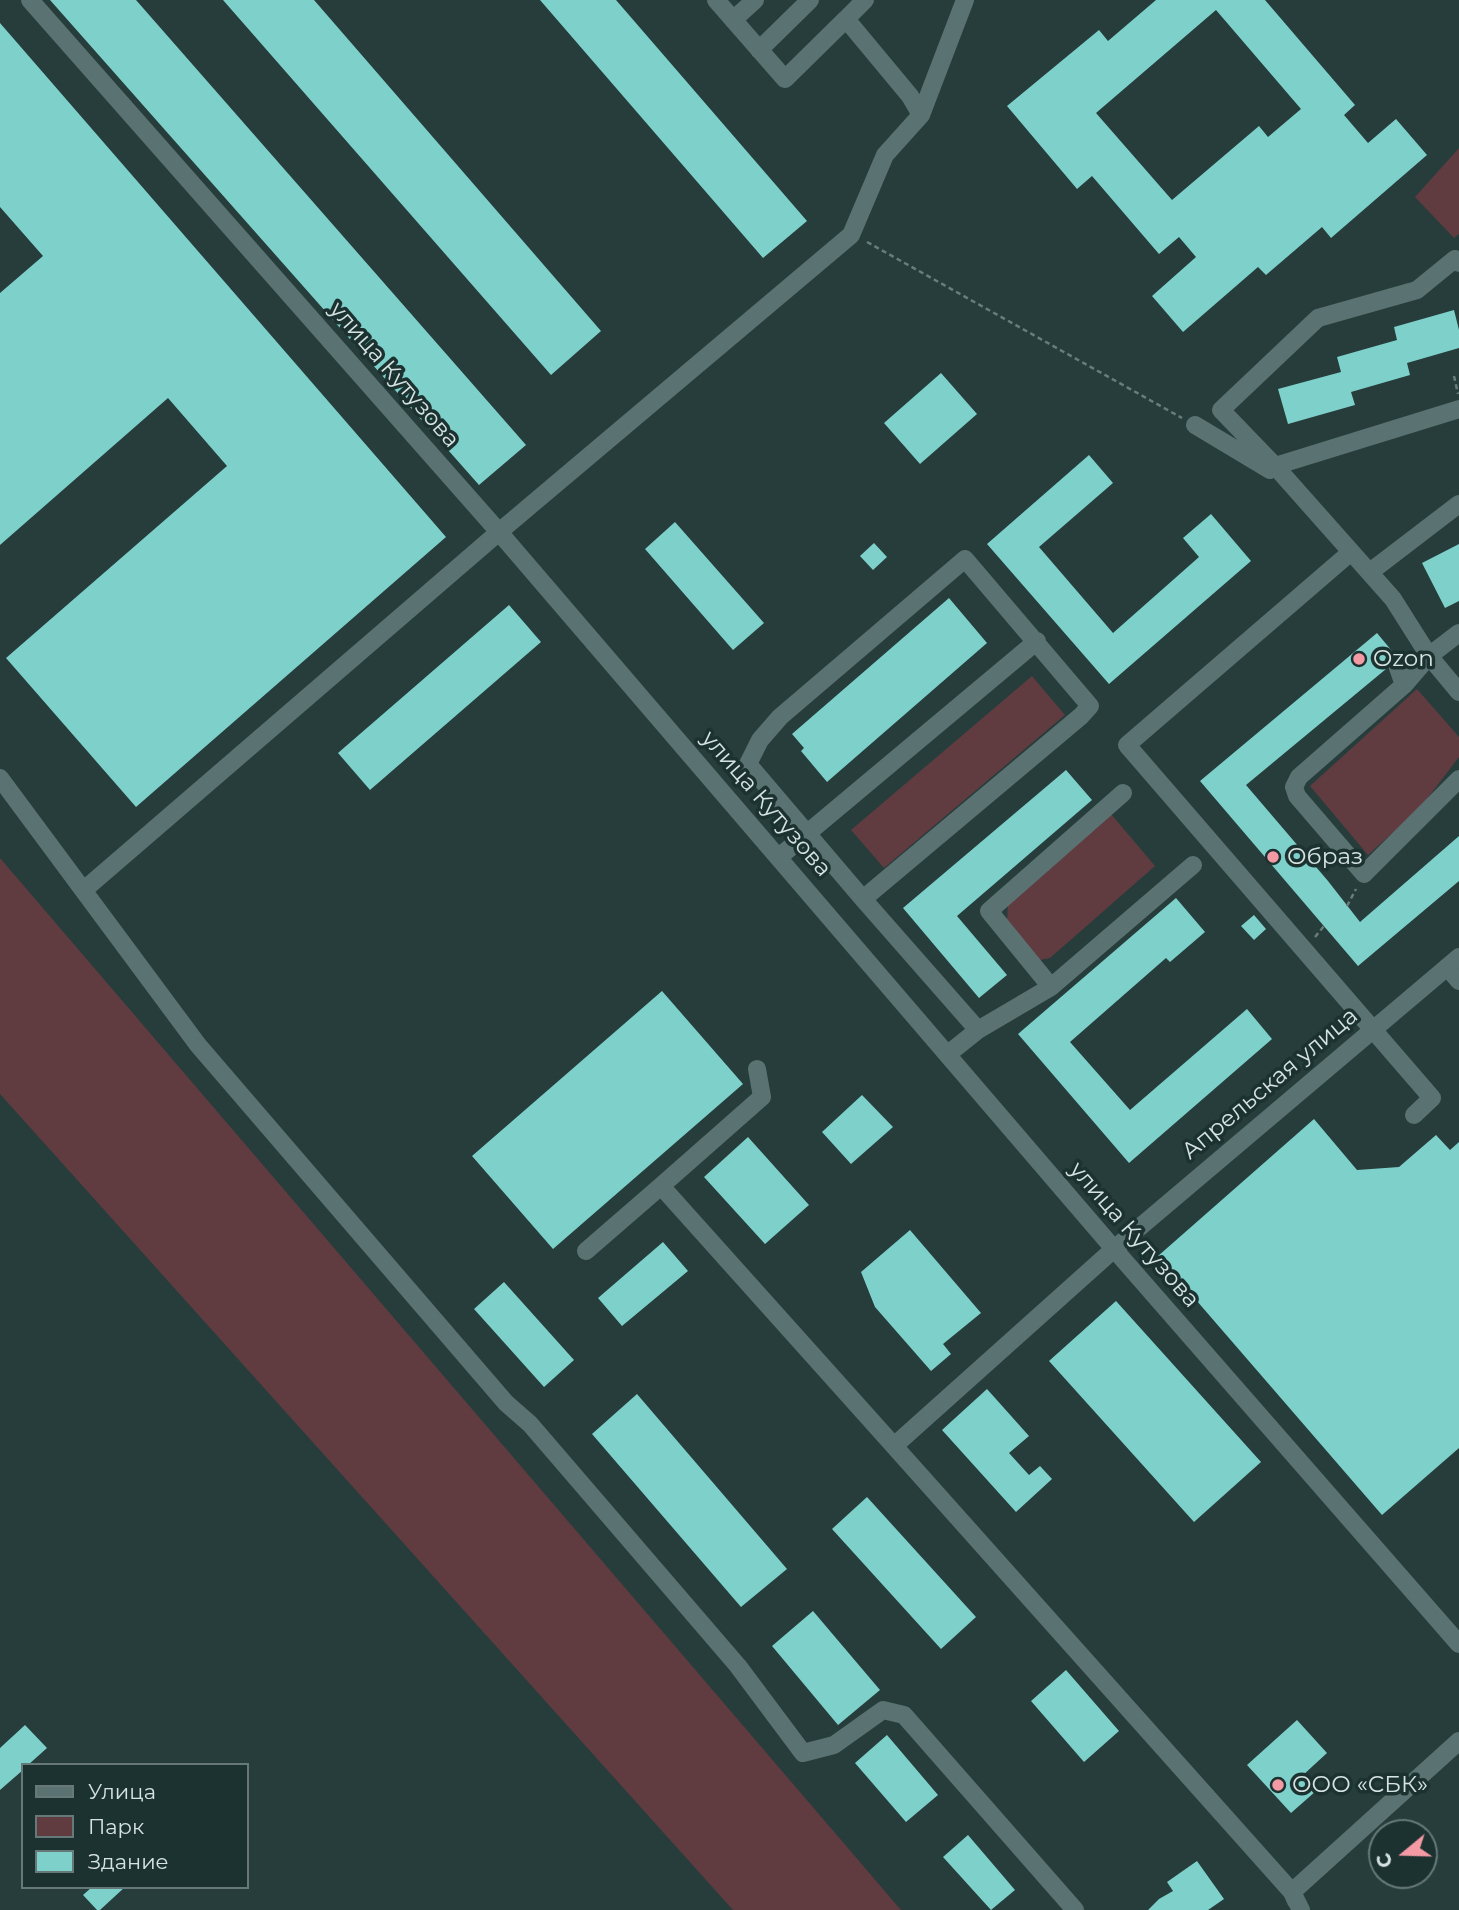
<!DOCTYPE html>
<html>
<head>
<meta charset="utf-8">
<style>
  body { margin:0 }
  #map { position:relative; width:1459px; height:1910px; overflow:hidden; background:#263d3b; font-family:Montserrat,sans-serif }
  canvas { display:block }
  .legend { position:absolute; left:21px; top:1763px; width:228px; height:126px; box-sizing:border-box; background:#1c3231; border:2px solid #667978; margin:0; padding:9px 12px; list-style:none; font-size:21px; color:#d5e3e2 }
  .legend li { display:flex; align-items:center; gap:14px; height:35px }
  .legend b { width:35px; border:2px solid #667978 }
  .north { position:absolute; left:1368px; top:1819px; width:70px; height:70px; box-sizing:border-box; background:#1c3231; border:2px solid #667978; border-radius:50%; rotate:251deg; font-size:19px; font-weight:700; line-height:28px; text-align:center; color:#d5e3e2 }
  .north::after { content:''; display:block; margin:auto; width:24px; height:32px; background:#f49aa5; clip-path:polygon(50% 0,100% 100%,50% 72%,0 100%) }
</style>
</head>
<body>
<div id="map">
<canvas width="1459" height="1910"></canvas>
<ul class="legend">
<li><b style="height:9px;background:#5a7271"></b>Улица</li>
<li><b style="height:19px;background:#603c40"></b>Парк</li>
<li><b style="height:19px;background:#7ed0cb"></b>Здание</li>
</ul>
<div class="north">С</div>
</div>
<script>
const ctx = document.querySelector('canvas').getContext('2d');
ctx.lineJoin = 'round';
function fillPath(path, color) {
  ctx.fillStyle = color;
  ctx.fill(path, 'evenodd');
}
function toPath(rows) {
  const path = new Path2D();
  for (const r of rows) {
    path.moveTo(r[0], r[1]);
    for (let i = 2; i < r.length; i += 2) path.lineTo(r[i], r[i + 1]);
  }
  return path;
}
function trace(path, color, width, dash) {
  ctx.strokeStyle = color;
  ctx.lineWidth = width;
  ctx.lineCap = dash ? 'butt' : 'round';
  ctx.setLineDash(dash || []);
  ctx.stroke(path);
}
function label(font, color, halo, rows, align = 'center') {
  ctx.font = font + ' Montserrat,sans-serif';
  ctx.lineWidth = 7;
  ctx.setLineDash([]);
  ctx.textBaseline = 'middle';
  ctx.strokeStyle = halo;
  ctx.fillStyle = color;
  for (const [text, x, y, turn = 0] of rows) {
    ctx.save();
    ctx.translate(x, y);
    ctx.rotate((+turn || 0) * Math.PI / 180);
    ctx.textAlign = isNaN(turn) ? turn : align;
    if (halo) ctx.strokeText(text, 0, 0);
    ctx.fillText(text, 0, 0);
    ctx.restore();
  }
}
fillPath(toPath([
  [1459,148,1459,234,1454,238,1415,197],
  [1032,676,1065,715,884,868,851,830],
  [1417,689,1459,737,1459,757,1420,808,1368,855,1310,786],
  [1111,814,1155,866,1050,958,1040,960,1007,922,1008,904],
  [0,858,901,1910,733,1910,0,1094]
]), '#603c40');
fillPath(toPath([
  [50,0,136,0,526,445,479,485],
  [223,0,314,0,601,331,551,375],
  [540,0,616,0,807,221,763,258],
  [1156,0,1265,0,1355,105,1344,115,1368,143,1396,119,1427,155,1331,238,1322,227,1266,275,1258,267,1183,332,1152,296,1196,257,1179,237,1159,254,1092,176,1077,189,1007,106,1099,30,1108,41],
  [1216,10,1301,109,1268,137,1259,126,1172,200,1096,113],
  [0,23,446,537,136,807,6,658,227,466,168,398,0,545,0,293,43,256,0,207],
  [1454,310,1459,330,1459,348,1407,363,1410,375,1351,392,1355,405,1288,424,1278,389,1341,372,1337,357,1397,340,1394,327],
  [941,373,977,414,920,464,884,423],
  [1089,455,1113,483,1039,547,1113,633,1199,557,1183,538,1211,514,1251,561,1109,684,987,544],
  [675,522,764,623,733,650,645,549],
  [874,543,887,557,873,570,860,556],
  [1459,544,1459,601,1445,608,1422,563],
  [949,598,987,643,827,782,801,751,804,748,792,734],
  [509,605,541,642,370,790,338,753],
  [1377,633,1392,651,1385,659,1386,669,1246,785,1328,881,1360,922,1459,836,1459,881,1358,966,1200,781],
  [1066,770,1092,800,957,916,1007,975,979,998,903,908],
  [1176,898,1205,932,1170,962,1166,958,1070,1042,1130,1110,1247,1009,1272,1039,1129,1163,1018,1034],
  [1254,915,1266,929,1254,940,1241,926],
  [662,991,743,1084,553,1249,472,1156],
  [862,1095,893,1127,851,1164,822,1132],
  [1314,1119,1357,1170,1399,1167,1436,1135,1450,1150,1459,1142,1459,1448,1382,1515,1158,1256],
  [748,1137,809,1205,765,1244,704,1177],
  [910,1230,981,1313,943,1344,951,1354,931,1371,875,1307,861,1272],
  [663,1242,688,1271,622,1326,598,1298],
  [504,1282,574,1360,544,1387,474,1309],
  [1116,1301,1261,1462,1194,1522,1049,1361],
  [987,1389,1029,1436,1009,1453,1029,1475,1040,1466,1052,1479,1016,1512,942,1430],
  [637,1394,787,1569,741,1607,592,1434],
  [867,1497,976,1617,941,1649,832,1529],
  [813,1611,880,1690,838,1725,772,1646],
  [1066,1670,1119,1731,1084,1762,1031,1701],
  [1297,1720,1327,1753,1302,1776,1316,1791,1291,1813,1247,1765],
  [25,1725,47,1748,28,1765,23,1765,23,1770,0,1790,0,1748],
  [887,1735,938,1795,906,1822,855,1763],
  [968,1835,1015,1890,991,1910,943,1857],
  [1197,1861,1224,1899,1208,1910,1148,1910,1159,1899,1173,1891,1167,1882],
  [92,1887,125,1887,100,1910,97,1910,83,1895]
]), '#7ed0cb');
trace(toPath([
  [867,242,1182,418],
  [1454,376,1458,394],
  [1347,906,1356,889],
  [1315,937,1324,926]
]), '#697c7a', 2.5, [5, 3.5]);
trace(toPath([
  [30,0,499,532,1114,1249,1459,1644],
  [716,0,785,79,846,19],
  [865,0,846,19,910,96,921,115],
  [733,20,755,0],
  [759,50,810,0],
  [1459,263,1455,259,1417,290,1318,318,1221,410,1275,466,1459,409],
  [1195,425,1270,470],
  [1275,466,1393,599,1429,656,1459,692],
  [1351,552,1127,745,1432,1098,1414,1115],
  [1370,572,1459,504],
  [1459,633,1429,656,1404,685,1299,777,1294,787,1297,796,1364,874,1459,779],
  [1396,662,1404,685],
  [0,778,198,1045,506,1403,530,1424,738,1666,803,1753,834,1745,883,1710,904,1715,1075,1910],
  [779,857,1037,641],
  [85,889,499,532,851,235,885,155,921,115,965,0],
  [863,899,1081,716,1090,706,965,559,780,717,760,740,748,764,863,899,978,1030],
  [1447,967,1459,981],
  [1051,987,989,911,1123,793],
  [948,1054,978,1030,1051,987,1193,865],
  [661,1186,762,1097,757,1069],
  [586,1251,661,1186,894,1446,1114,1249,1459,957],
  [894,1446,1292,1892,1301,1910],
  [1296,1901,1292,1892,1459,1741]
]), '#5a7271', 18);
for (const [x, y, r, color] of [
  [1359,659,7,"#f49aa5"],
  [1273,857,7,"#f49aa5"],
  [1278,1785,7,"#f49aa5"]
]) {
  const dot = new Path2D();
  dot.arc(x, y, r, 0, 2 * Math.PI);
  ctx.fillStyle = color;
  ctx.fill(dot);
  trace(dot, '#1c3231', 2.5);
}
label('23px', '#d5e3e2', '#1c3231', [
  ["улица Кутузова",394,375,49],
  ["улица Кутузова",766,804,49],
  ["Апрельская улица",1270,1084,-40],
  ["улица Кутузова",1134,1235,49]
]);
label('23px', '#d5e3e2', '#1c3231', [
  ["Ozon",1373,659],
  ["Образ",1287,857],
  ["ООО «СБК»",1292,1785]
], 'left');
</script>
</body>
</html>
